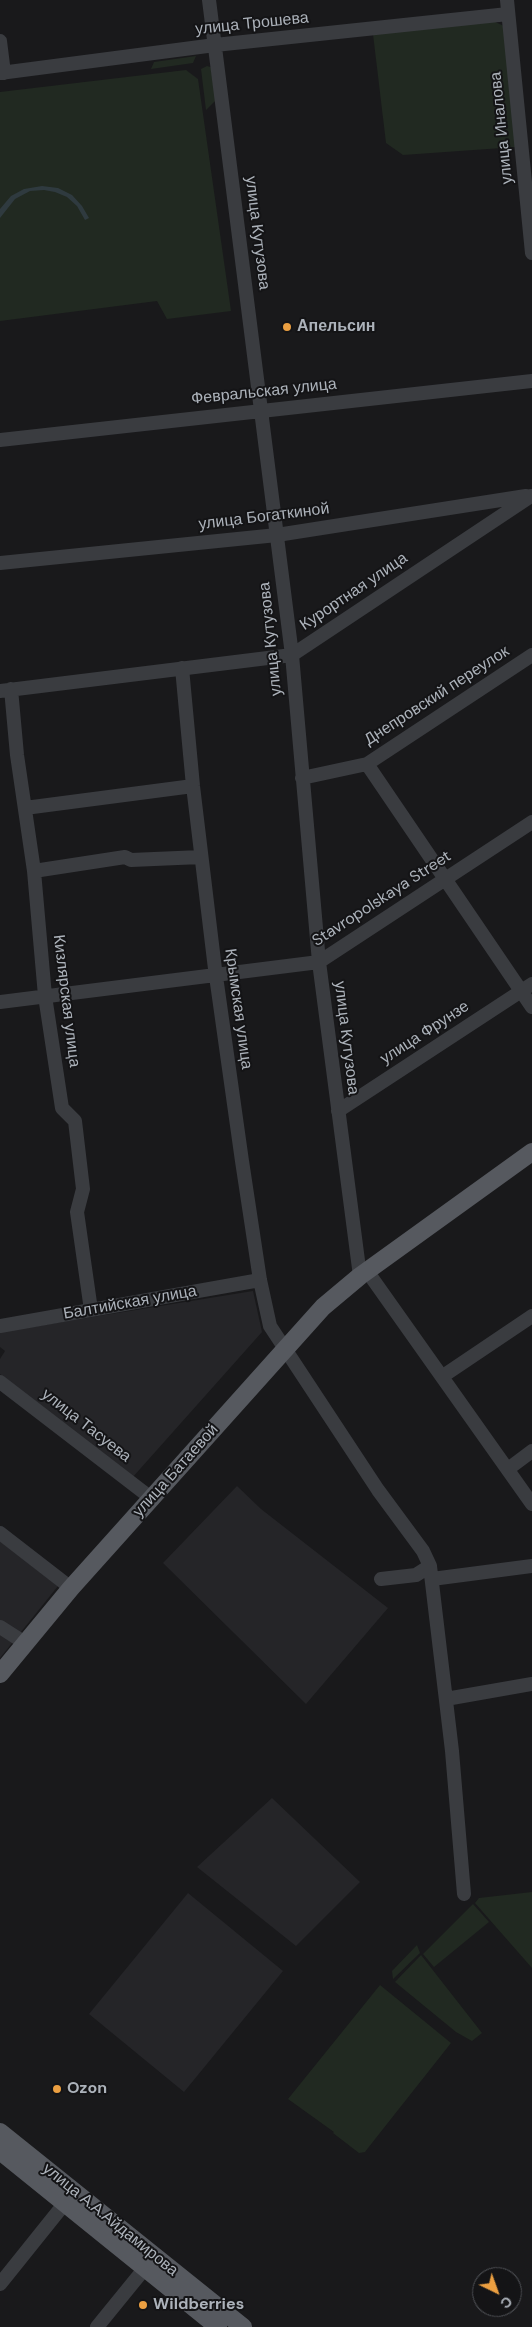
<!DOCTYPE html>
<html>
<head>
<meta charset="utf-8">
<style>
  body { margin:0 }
  #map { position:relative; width:532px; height:2327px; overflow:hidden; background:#19191b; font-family:"DM Sans",sans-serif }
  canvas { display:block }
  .north { position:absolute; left:472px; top:2267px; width:50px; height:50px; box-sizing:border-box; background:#141416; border:1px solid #515358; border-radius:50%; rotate:138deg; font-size:14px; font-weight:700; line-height:20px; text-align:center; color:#acb2ba }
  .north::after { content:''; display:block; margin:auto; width:18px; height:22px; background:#eb9f41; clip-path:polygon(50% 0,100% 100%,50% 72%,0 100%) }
</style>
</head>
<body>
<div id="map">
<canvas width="532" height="2327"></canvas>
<div class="north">С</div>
</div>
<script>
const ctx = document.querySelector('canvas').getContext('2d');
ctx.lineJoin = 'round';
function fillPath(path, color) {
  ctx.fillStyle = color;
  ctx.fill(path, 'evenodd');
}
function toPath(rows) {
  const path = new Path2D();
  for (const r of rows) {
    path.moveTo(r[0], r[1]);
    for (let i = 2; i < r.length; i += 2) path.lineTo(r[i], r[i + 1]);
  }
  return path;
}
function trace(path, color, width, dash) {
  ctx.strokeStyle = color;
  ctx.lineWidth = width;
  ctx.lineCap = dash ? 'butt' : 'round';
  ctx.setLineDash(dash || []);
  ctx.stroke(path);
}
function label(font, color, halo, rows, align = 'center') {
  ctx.font = font + ' "DM Sans",sans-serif';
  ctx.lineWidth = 4;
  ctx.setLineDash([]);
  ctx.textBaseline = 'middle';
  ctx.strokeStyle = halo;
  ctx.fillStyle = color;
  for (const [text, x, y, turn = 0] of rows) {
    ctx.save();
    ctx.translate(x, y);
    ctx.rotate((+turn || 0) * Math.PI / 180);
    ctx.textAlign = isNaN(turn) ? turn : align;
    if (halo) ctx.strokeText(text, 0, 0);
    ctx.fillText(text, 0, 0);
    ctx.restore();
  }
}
fillPath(toPath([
  [253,1291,262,1332,132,1478,0,1374,0,1359,5,1351,0,1347,0,1332],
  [237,1486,261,1509,388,1608,306,1704,163,1563],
  [0,1541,58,1586,0,1658],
  [272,1798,360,1882,296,1946,197,1867],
  [188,1893,283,1971,184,2092,89,2014]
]), '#252528');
fillPath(toPath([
  [493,21,504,26,516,147,403,155,386,143,373,34],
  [196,56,193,63,151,69,154,62],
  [207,66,214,68,216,100,206,110,201,69],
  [186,70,198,79,231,311,167,319,157,301,0,321,0,92],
  [532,1892,532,1968,475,1903,479,1898],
  [473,1904,489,1922,434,1967,423,1954],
  [417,1945,420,1953,393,1979,392,1971],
  [421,1955,482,2033,472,2041,456,2032,395,1982],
  [380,1985,451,2043,368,2148,365,2152,359,2153,333,2133,334,2132,288,2099]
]), '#212921');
fillPath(toPath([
  [42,186,58,188,72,195,82,206,89,218,85,220,77,206,67,197,55,192,44,190,30,191,15,199,0,218,0,209,11,196,24,189]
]), '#2f3a3f');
trace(toPath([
  [209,0,292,655,319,962,360,1276],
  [507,0,532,253],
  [0,41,4,73],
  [0,73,215,45,508,14],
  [0,440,532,381],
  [0,563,277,535,526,496],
  [182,668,193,786,215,969,242,1161,260,1280,270,1326,378,1490,423,1551,430,1566,452,1751,464,1894],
  [11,689,17,755,34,871,45,996,62,1108,75,1121,83,1189,77,1212,91,1310],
  [0,691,292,655,531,496],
  [367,764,532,1007],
  [302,778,367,764,532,655],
  [25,808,193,786],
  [34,871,125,857,131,860,201,857],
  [0,1002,319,962,532,822],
  [338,1111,532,984],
  [367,1271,532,1504],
  [0,1326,260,1280],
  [443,1376,532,1316],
  [0,1382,151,1498],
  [508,1469,532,1451],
  [0,1533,71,1588],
  [381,1579,416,1575,430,1566],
  [432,1579,532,1566],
  [0,1627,25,1643],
  [446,1699,532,1684],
  [0,2284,65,2203],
  [97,2327,145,2268]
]), '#3a3c40', 14);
trace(toPath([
  [0,1674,71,1588,323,1307,360,1276,532,1152],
  [0,2132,243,2327],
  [0,2151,218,2327]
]), '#56595f', 18);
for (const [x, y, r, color] of [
  [287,327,5,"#eb9f41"],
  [57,2089,5,"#eb9f41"],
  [143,2305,5,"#eb9f41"]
]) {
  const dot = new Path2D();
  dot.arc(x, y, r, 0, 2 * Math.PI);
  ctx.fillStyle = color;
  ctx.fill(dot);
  trace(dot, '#141416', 2);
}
label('16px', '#acb2ba', '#141416', [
  ["улица Трошева",252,24,-6],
  ["улица Иналова",502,128,-96],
  ["улица Кутузова",257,233,83],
  ["Февральская улица",264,392,-6],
  ["улица Богаткиной",264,517,-7],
  ["Курортная улица",354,592,-34],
  ["улица Кутузова",271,639,-96],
  ["Днепровский переулок",437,696,-33],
  ["Stavropolskaya Street",382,899,-33],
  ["Кизлярская улица",66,1001,83],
  ["Крымская улица",238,1009,82],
  ["улица Фрунзе",425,1033,-33],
  ["улица Кутузова",346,1038,83],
  ["Балтийская улица",130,1303,-10],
  ["улица Тасуева",86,1426,38],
  ["улица Батаевой",176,1471,-48],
  ["улица А.А.Айдамирова",110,2220,39]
]);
label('bold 16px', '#acb2ba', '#141416', [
  ["Апельсин",297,327],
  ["Ozon",67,2089],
  ["Wildberries",153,2305]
], 'left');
</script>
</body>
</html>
